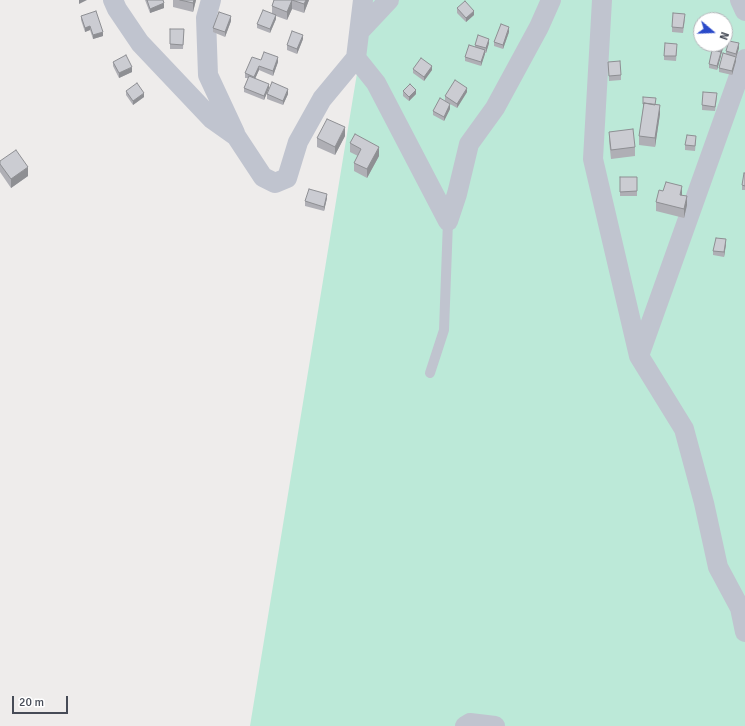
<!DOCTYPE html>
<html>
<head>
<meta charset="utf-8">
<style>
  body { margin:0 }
  #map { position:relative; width:745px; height:726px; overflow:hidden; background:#eeeceb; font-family:Signika,sans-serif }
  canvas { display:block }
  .north { position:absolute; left:693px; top:12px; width:40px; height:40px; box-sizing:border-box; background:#fff; border:1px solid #b5b7bb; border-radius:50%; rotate:109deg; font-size:11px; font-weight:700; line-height:16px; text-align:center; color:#464b56 }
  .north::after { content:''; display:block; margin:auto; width:14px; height:18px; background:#2a4ac9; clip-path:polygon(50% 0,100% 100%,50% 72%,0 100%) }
  .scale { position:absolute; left:12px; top:696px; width:56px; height:18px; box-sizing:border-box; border:2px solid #464b56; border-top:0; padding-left:5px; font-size:12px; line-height:14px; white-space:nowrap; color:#464b56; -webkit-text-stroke:3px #fff; paint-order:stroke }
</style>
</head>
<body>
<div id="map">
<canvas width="745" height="726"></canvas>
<div class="north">N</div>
<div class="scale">20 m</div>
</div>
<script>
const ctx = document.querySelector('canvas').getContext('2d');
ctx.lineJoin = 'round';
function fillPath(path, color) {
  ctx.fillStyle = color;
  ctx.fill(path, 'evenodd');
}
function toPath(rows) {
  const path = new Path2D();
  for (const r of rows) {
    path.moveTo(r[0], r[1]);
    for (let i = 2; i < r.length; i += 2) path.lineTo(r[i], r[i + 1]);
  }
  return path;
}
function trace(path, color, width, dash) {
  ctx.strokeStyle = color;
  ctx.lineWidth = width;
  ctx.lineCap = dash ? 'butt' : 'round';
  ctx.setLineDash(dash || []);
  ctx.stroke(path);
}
fillPath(toPath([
  [369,0,745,0,745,726,250,726],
  [701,20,725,20,725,44,701,44]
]), '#bce9d8');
trace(toPath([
  [430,373,444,330,448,221]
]), '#c0c4cf', 10);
trace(toPath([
  [113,0,117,9,140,43,212,119,236,136,263,177,275,183,287,178,298,142,322,99,356,58,376,83,448,221,457,194,469,144,495,108,539,27,551,0],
  [211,0,206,18,208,75,235,133],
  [602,0,593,159,639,356,684,429,704,503,718,567,740,608,745,632],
  [740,0,745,11],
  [359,32,389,0],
  [356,58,363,0],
  [639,356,745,59],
  [465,726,470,723,495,726]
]), '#c0c4cf', 20);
fillPath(toPath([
  [145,0,163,0,164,8,150,13],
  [173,0,196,0,193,12,173,7],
  [274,0,309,0,304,13,292,9,287,20,276,16,276,19,270,33,257,28,257,24,272,13,272,6],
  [457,8,474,15,466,22,457,13],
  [81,16,103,36,93,39,90,30,85,32,81,20],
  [685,19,683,33,672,32,672,27],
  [231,21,225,37,213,32,213,28],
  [170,29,184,29,183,49,170,49],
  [509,32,503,49,494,46,494,42],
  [303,39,297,54,287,50,287,45],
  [489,43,486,53,485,53,481,66,465,61,465,57,475,47,475,45],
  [724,44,721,55,717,70,709,68,709,64,712,50,712,48],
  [739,48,736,58,736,61,732,75,719,72,719,68,726,54,726,51],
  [677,49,676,61,664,60,664,56],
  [261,60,278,62,273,76,259,70,255,79,269,88,264,100,244,92,244,88,248,78,245,78,245,73],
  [113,62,132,72,119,78,113,66],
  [608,62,621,75,621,80,609,81],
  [413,69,432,70,424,81,413,73],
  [126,91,144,97,133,105,126,95],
  [403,91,416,94,409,101,403,96],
  [467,92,457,108,445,101,445,96],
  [267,94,288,94,283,105,267,99],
  [643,97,655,105,660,114,655,147,639,145,639,136,643,108],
  [717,97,715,111,702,110,702,105],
  [450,109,444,121,433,115,433,111],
  [609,132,635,147,635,156,611,159,609,141],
  [345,136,335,155,317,147,317,138],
  [696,140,695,151,685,150,685,145],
  [350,143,379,156,367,178,354,171,354,163,358,156,350,152],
  [0,161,28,176,11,188,0,172],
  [745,173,745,190,742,190,742,185],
  [620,177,637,177,637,196,620,196],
  [682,195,687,205,684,218,656,211,656,202],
  [327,198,324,211,305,206,305,201],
  [726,244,724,257,713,255,713,251]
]), '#afafb5');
fillPath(toPath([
  [79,0,87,0,79,4],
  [194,0,196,0,193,12,193,3],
  [292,0,292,9,287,20,287,12],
  [306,0,309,0,304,13,304,4],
  [164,3,164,8,150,13,150,9],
  [474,11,474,15,466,22,466,18],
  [276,15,276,19,270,33,270,29],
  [231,16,231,21,225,37,225,32],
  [90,26,90,30,85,32,85,28],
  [509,27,509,32,503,49,503,45],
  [103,32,103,36,93,39,93,35],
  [303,35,303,39,297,54,297,49],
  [489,39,489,43,486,53,486,48],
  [739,43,739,48,736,58,736,54],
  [723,44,724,44,724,45,721,55,721,50],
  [485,50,485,54,481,66,481,62],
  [721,52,721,56,717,70,717,66],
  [278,57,278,62,273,76,273,71],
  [736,57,736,61,732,75,732,71],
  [259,66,259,70,254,81,254,77],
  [432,66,432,70,424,81,424,77],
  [132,67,132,72,119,78,119,73],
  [269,84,269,88,264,100,264,96],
  [467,88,467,92,457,108,457,104],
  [288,89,288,94,283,105,283,101],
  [416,90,416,94,409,101,409,97],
  [144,93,144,97,133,105,133,101],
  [450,104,450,109,444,121,444,117],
  [660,105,660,114,655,147,655,138],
  [345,127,345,136,335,155,335,147],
  [379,147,379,156,367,178,367,169],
  [28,167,28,176,11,188,11,179],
  [682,186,682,195,680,203,680,195],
  [327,194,327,198,324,211,324,207],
  [687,196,687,205,684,218,684,209],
  [726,239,726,244,724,257,724,252]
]), '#8e8f93');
const building = toPath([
  [147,0,163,0,164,3,150,9,147,0],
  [180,0,194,0,193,3,180,0],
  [274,0,292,0,287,12,272,6,274,0],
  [292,0,306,0,304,4,292,0],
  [465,1,474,11,466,18,457,8,465,1],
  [263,10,276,15,270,29,257,24,263,10],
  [96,11,103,32,93,35,90,26,85,28,81,16,96,11],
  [219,12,231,16,225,32,213,28,219,12],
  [673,13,685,14,683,28,672,27,673,13],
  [501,24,509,27,503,45,494,42,501,24],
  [170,29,184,29,183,45,170,44,170,29],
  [292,31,303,35,297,49,287,45,292,31],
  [478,35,489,39,486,48,475,45,478,35],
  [729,41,739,43,736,54,726,51,729,41],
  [665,43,677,44,676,56,664,56,665,43],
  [713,44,723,44,721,50,712,48,713,44],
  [469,45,485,50,481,62,465,57,469,45],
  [712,50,721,52,717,66,709,64,712,50],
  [264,52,278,57,273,71,259,66,254,77,245,73,252,57,261,60,264,52],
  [723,53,736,57,732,71,719,68,723,53],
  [126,55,132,67,119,73,113,62,126,55],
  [421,58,432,66,424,77,413,69,421,58],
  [620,61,621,75,609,76,608,62,620,61],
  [249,76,269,84,264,96,244,88,249,76],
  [455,80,467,88,457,104,445,96,455,80],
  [272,82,288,89,283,101,267,94,272,82],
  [137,83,144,93,133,101,126,91,137,83],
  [410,84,416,90,409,97,403,91,410,84],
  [703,92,717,93,715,107,702,105,703,92],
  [643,97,656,98,655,105,644,103,644,104,643,104,643,97],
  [440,98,450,104,444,117,433,111,440,98],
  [644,103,660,105,655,138,639,136,644,103],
  [327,119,345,127,335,147,317,138,327,119],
  [633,129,635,147,611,150,609,132,633,129],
  [355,134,379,147,367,169,354,163,361,149,350,143,355,134],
  [687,135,696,136,695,146,685,145,687,135],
  [16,150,28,167,11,179,0,164,0,161,16,150],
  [744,173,745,173,745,186,742,185,744,173],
  [620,177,637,177,637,191,620,192,620,177],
  [666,182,682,186,680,195,687,196,684,209,656,202,659,190,663,191,666,182],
  [309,189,327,194,324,207,305,201,309,189],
  [716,238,726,239,724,252,713,251,716,238]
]);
fillPath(building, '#cbccd2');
trace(building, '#8e8f93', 1);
</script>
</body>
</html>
